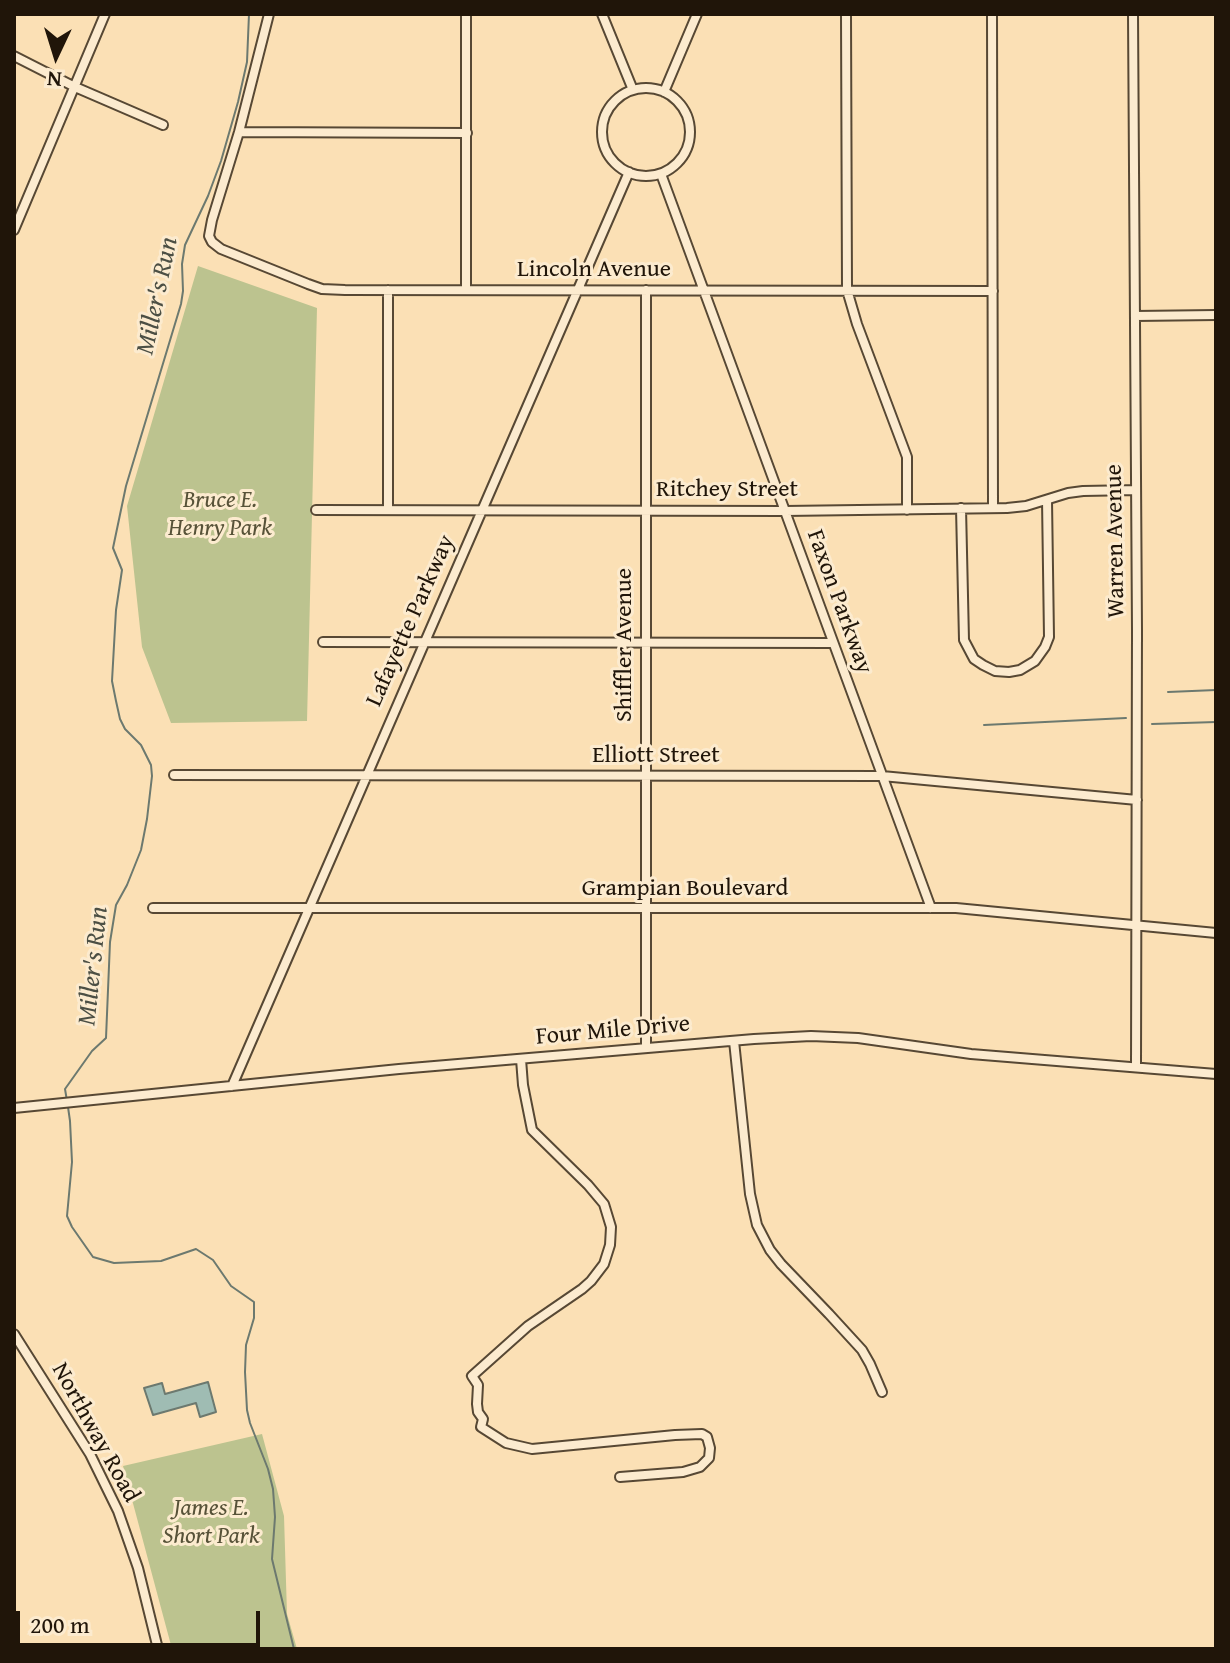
<!DOCTYPE html>
<html>
<head>
<meta charset="utf-8">
<style>
  body { margin:0 }
  #map { position:relative; width:1230px; height:1663px; overflow:hidden; background:#fbe0b5; font-family:"Gentium Book Plus",serif }
  canvas { display:block }
  .frame { position:absolute; inset:0; border:16px solid #201509; pointer-events:none }
  .north { position:absolute; left:16px; top:16px; width:80px; height:80px; -webkit-text-stroke:6px #fcebcf; paint-order:stroke; rotate:184deg; font-size:22px; font-weight:700; line-height:32px; text-align:center; color:#201509 }
  .north::after { content:''; display:block; margin:auto; width:28px; height:36px; background:#201509; clip-path:polygon(50% 0,100% 100%,50% 72%,0 100%) }
  .scale { position:absolute; left:16px; top:1611px; width:244px; height:36px; box-sizing:border-box; border:4px solid #201509; border-top:0; padding-left:10px; font-size:24px; line-height:28px; white-space:nowrap; color:#201509; -webkit-text-stroke:6px #fcebcf; paint-order:stroke }
</style>
</head>
<body>
<div id="map">
<canvas width="1230" height="1663"></canvas>
<div class="frame"></div>
<div class="north">N</div>
<div class="scale">200 m</div>
</div>
<script>
const ctx = document.querySelector('canvas').getContext('2d');
ctx.lineJoin = 'round';
function fillPath(path, color) {
  ctx.fillStyle = color;
  ctx.fill(path, 'evenodd');
}
function toPath(rows) {
  const path = new Path2D();
  for (const r of rows) {
    if (r.length === 3) {
      path.moveTo(r[0] + r[2], r[1]);
      path.arc(r[0], r[1], r[2], 0, 2 * Math.PI);
      continue;
    }
    path.moveTo(r[0], r[1]);
    for (let i = 2; i < r.length; i += 2) path.lineTo(r[i], r[i + 1]);
  }
  return path;
}
function trace(path, color, width, dash) {
  ctx.strokeStyle = color;
  ctx.lineWidth = width;
  ctx.lineCap = dash ? 'butt' : 'round';
  ctx.setLineDash(dash || []);
  ctx.stroke(path);
}
function label(font, color, halo, rows, align = 'center') {
  ctx.font = font + ' "Gentium Book Plus",serif';
  ctx.lineWidth = 6;
  ctx.setLineDash([]);
  ctx.textBaseline = 'middle';
  ctx.strokeStyle = halo;
  ctx.fillStyle = color;
  for (const [text, x, y, turn = 0] of rows) {
    ctx.save();
    ctx.translate(x, y);
    ctx.rotate((+turn || 0) * Math.PI / 180);
    ctx.textAlign = isNaN(turn) ? turn : align;
    if (halo) ctx.strokeText(text, 0, 0);
    ctx.fillText(text, 0, 0);
    ctx.restore();
  }
}
fillPath(toPath([
  [198,266,317,308,307,721,171,723,142,647,127,506],
  [262,1434,284,1516,287,1614,297,1649,172,1649,123,1466]
]), '#bcc38f');
const water = toPath([
  [208,1382,216,1412,200,1417,196,1403,153,1415,144,1388,162,1383,165,1394,208,1382]
]);
fillPath(water, '#9fbcb3');
trace(water, '#6c796f', 2);
trace(toPath([
  [1168,692,1216,690],
  [1152,724,1216,722],
  [984,725,1126,718],
  [67,1101,65,1089,92,1051,106,1038,110,942,116,905,127,885,141,850,147,819,152,776,151,765,141,745,125,729,120,719,116,701,112,681,116,610,122,570,113,548,126,486,181,304,183,291,182,264,185,245,208,196,221,161,238,102,247,62,249,14],
  [68,1107,70,1121,72,1162,67,1216,72,1227,93,1257,114,1263,161,1261,196,1249,213,1260,231,1286,254,1302,254,1318,246,1345,245,1372,247,1410,250,1423,268,1469,273,1489,275,1517,272,1559,294,1649]
]), '#6c796f', 2);
const minor = toPath([
  [269,14,239,132,212,220,209,236,212,242,221,249,308,284,322,289,345,290,993,291],
  [466,14,466,290],
  [602,14,633,90],
  [846,14,847,290,857,324,907,457,907,510],
  [992,14,993,508],
  [1133,14,1137,630,1136,1067],
  [14,56,75,87,163,125],
  [646,132,44],
  [664,92,697,14],
  [239,132,467,133],
  [661,174,931,908],
  [14,230,105,14],
  [388,290,388,510],
  [646,290,646,1048],
  [1135,316,1216,315],
  [961,508,964,640,974,659,983,665,995,671,1009,672,1020,670,1035,661,1045,647,1049,637,1047,500],
  [316,510,785,511,1007,508,1026,506,1068,493,1083,491,1136,490],
  [323,642,833,643],
  [174,775,882,776,1137,800],
  [153,908,956,908,1216,933],
  [734,1041,750,1194,757,1225,770,1250,781,1264,829,1314,862,1350,870,1364,882,1392],
  [521,1059,523,1085,532,1130,588,1185,604,1204,611,1227,610,1245,604,1264,591,1281,582,1289,528,1326,472,1376,478,1385,477,1404,478,1412,483,1419,481,1427,506,1443,532,1449,675,1435,702,1434,707,1437,710,1448,709,1458,700,1467,683,1472,620,1477],
  [232,1086,629,172],
  [14,1108,399,1069,754,1039,811,1036,858,1038,971,1054,1216,1074],
  [14,1334,90,1454,118,1511,138,1568,158,1649]
]);
trace(minor, '#574834', 12);
trace(minor, '#fcebcf', 8);
label('24px', '#201509', '#fcebcf', [
  ["Lincoln Avenue",594,270],
  ["Ritchey Street",727,490],
  ["Warren Avenue",1116,541,-91],
  ["Faxon Parkway",839,602,70],
  ["Lafayette Parkway",411,621,-66],
  ["Shiffler Avenue",625,645,-90],
  ["Elliott Street",656,756],
  ["Grampian Boulevard",685,889],
  ["Four Mile Drive",613,1031,-5],
  ["Northway Road",95,1433,61]
]);
label('italic 24px', '#575238', '#fcebcf', [
  ["Bruce E.",220,501],
  ["Henry Park",220,529],
  ["James E.",211,1509],
  ["Short Park",211,1537]
]);
label('italic 26px', '#4c4f44', '#fcebcf', [
  ["Miller's Run",158,296,-78],
  ["Miller's Run",94,966,-84]
]);
</script>
</body>
</html>
